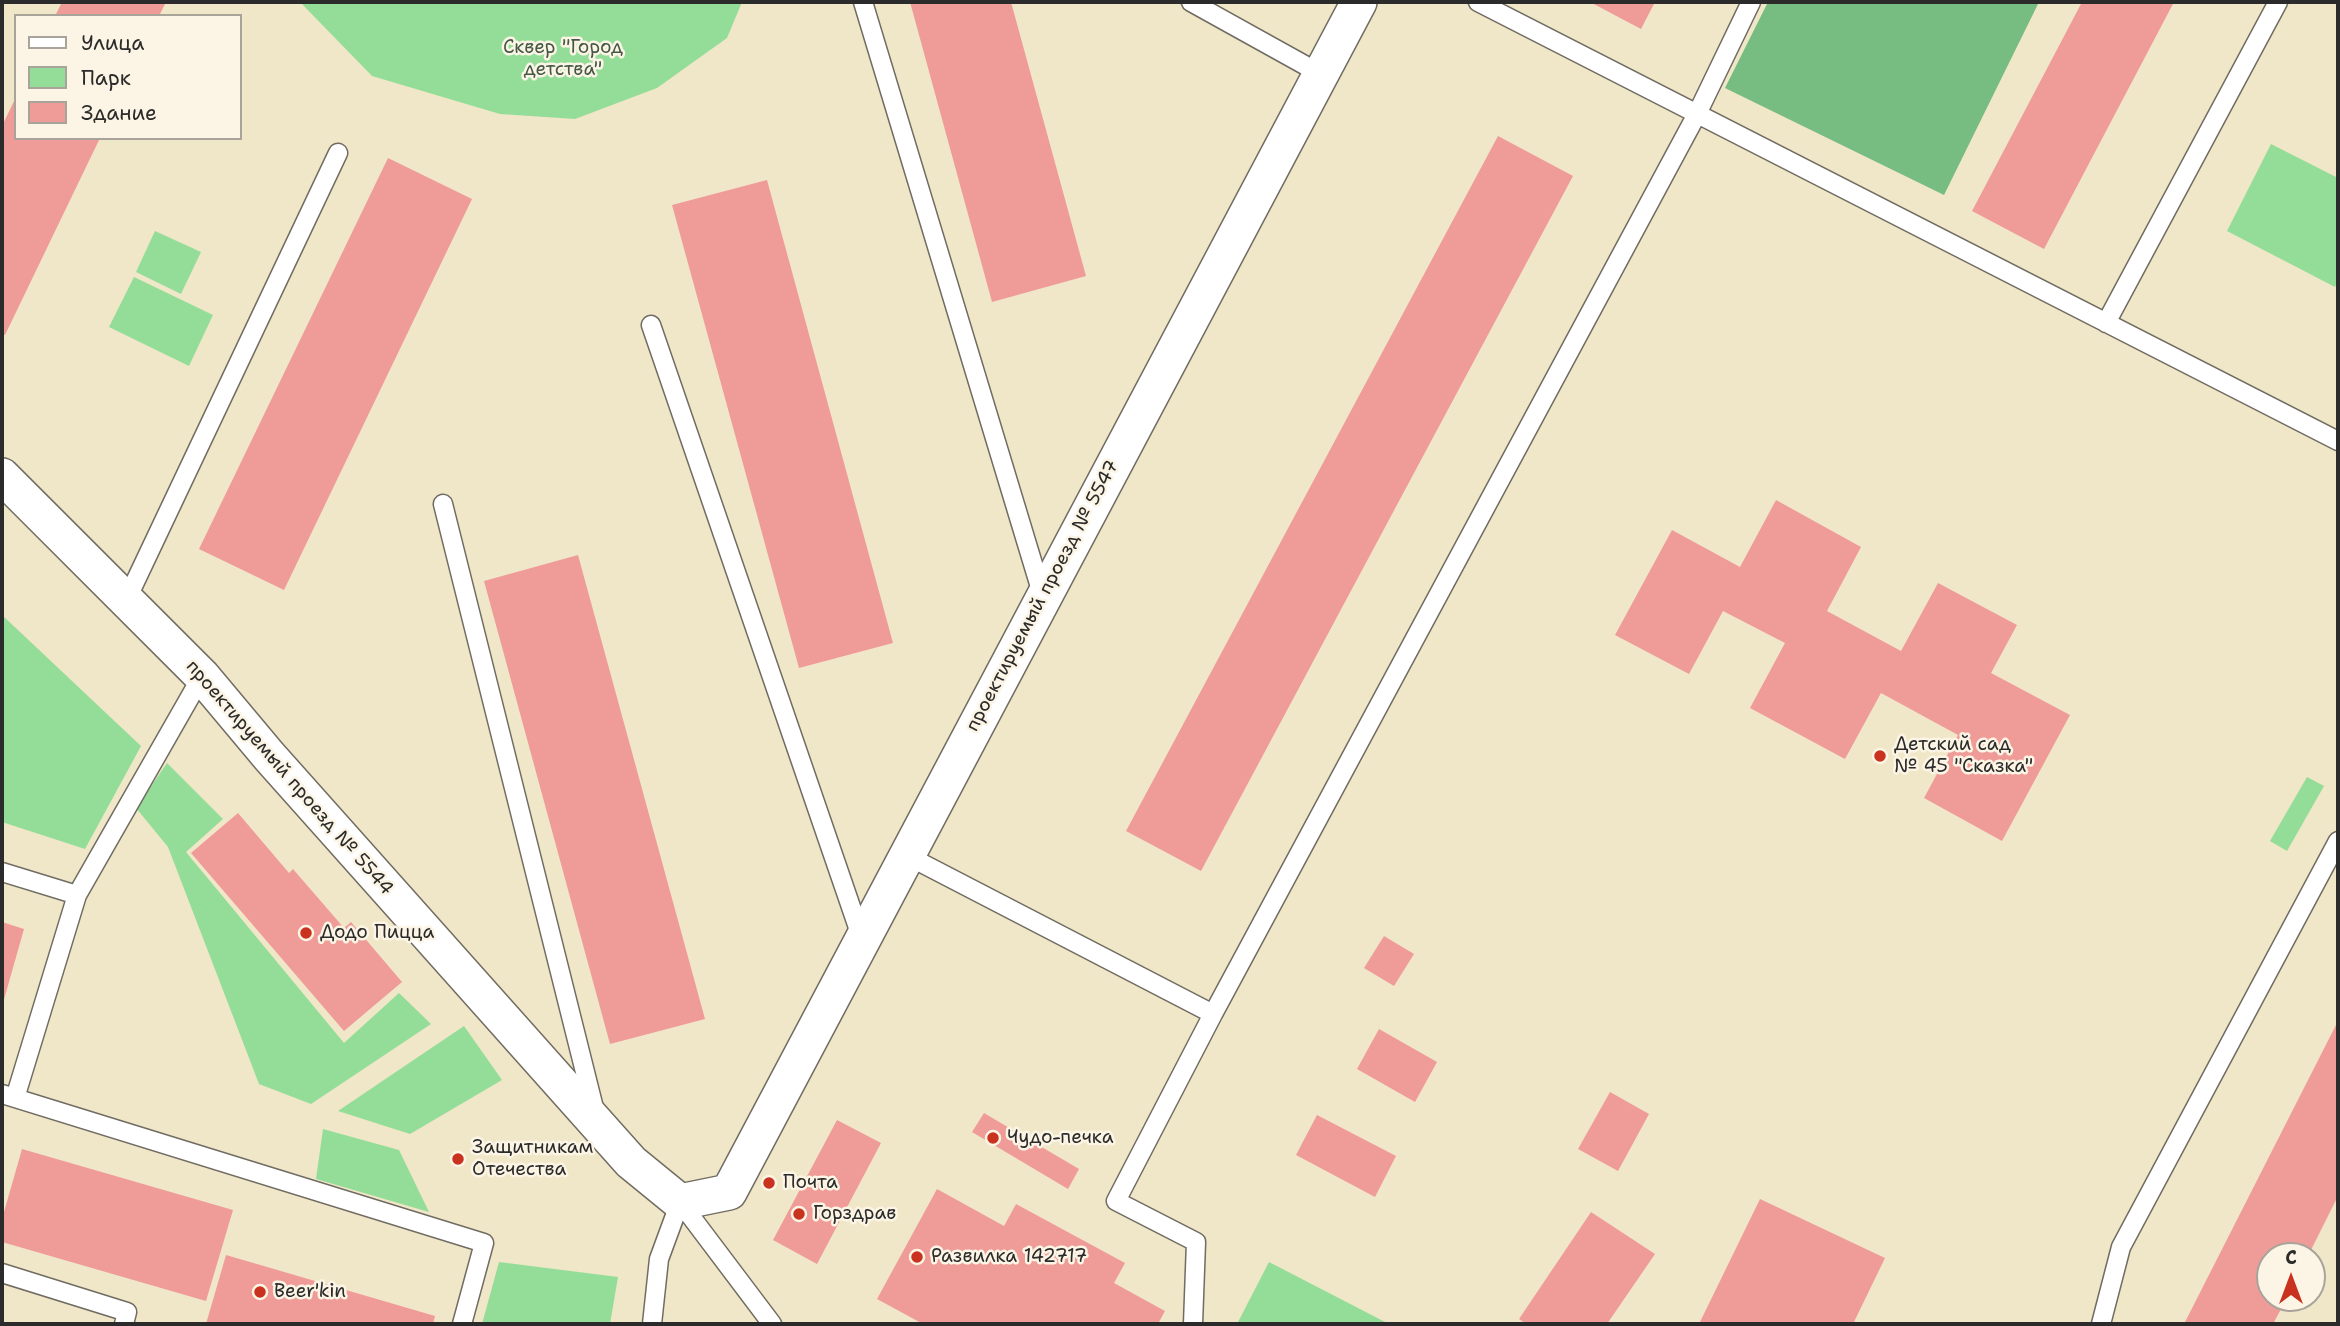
<!DOCTYPE html>
<meta charset="utf-8">
<style>
body{margin:0}
#map{position:relative;width:2340px;height:1326px;overflow:hidden;background:#f0e6c8;font-family:"Shantell Sans",sans-serif}
canvas{display:block}
.frame{position:absolute;inset:0;border:4px solid #2b2b2b;pointer-events:none}
.legend{position:absolute;left:14px;top:14px;width:228px;height:126px;box-sizing:border-box;background:#fcf5e5;border:2px solid #a8a49b;margin:0;padding:9px 12px;list-style:none;font-size:21px;color:#2b2b2b}
.legend li{display:flex;align-items:center;gap:14px;height:35px}
.legend b{width:35px;border:2px solid #a8a49b}
.north{position:absolute;left:2256px;top:1242px;width:70px;height:70px;box-sizing:border-box;background:#fcf5e5;border:2px solid #a8a49b;border-radius:50%;rotate:0deg;font-size:19px;font-weight:700;line-height:28px;text-align:center;color:#2b2b2b}
.north::after{content:'';display:block;margin:auto;width:24px;height:32px;background:#c8321e;clip-path:polygon(50% 0,100% 100%,50% 72%,0 100%)}
</style>
<div id="map">
<canvas width="2340" height="1326"></canvas>
<div class="frame"></div>
<ul class="legend">
<li><b style="height:9px;background:#fff"></b>Улица</li>
<li><b style="height:19px;background:#94dd98"></b>Парк</li>
<li><b style="height:19px;background:#ef9c98"></b>Здание</li>
</ul>
<div class="north">С</div>
</div>
<script>
const ctx = document.querySelector('canvas').getContext('2d');
ctx.lineJoin = 'round';
function paint(path, color) {
  ctx.fillStyle = color;
  ctx.fill(path, 'evenodd');
}
function poly(rows) {
  const path = new Path2D();
  for (const r of rows) {
    path.moveTo(r[0], r[1]);
    for (let i = 2; i < r.length; i += 2) path.lineTo(r[i], r[i + 1]);
  }
  return path;
}
function stroke(path, color, width, dash) {
  ctx.strokeStyle = color;
  ctx.lineWidth = width;
  ctx.lineCap = dash ? 'butt' : 'round';
  ctx.setLineDash(dash || []);
  ctx.stroke(path);
}
function write(font, color, halo, rows, align = 'center') {
  ctx.font = font + ' "Shantell Sans",sans-serif';
  ctx.lineWidth = 5;
  ctx.setLineDash([]);
  ctx.textBaseline = 'middle';
  ctx.strokeStyle = halo;
  ctx.fillStyle = color;
  for (const [text, x, y, turn = 0] of rows) {
    ctx.save();
    ctx.translate(x, y);
    ctx.rotate((+turn || 0) * Math.PI / 180);
    ctx.textAlign = isNaN(turn) ? turn : align;
    if (halo) ctx.strokeText(text, 0, 0);
    ctx.fillText(text, 0, 0);
    ctx.restore();
  }
}
paint(poly([
 [300,2,742,2,727,38,657,88,575,119,500,114,372,76],
 [2271,144,2338,178,2338,281,2335,287,2227,231],
 [155,231,201,252,181,294,136,272],
 [134,277,213,315,189,366,109,327],
 [2,615,141,746,85,849,2,822],
 [167,763,223,819,186,852,344,1043,399,993,431,1024,311,1104,259,1084,168,847,136,808],
 [2307,777,2324,786,2287,851,2270,841],
 [464,1026,502,1080,410,1134,338,1111],
 [323,1129,399,1150,429,1212,316,1179],
 [499,1262,618,1277,610,1324,482,1324],
 [1269,1262,1389,1324,1237,1324]
]), '#94dd98');
paint(poly([
 [1768,2,2039,2,1944,195,1725,88]
]), '#77bc80');
paint(poly([
 [62,2,166,2,159,16,55,16],
 [910,2,1011,2,1086,276,992,302],
 [1590,2,1655,2,1641,29],
 [2082,2,2174,2,2044,249,1972,211],
 [16,97,16,138,100,138,5,335,2,334,2,126],
 [1498,136,1573,176,1201,871,1126,831],
 [388,158,472,199,284,590,199,549],
 [767,180,893,643,799,668,672,205],
 [1776,500,1861,547,1827,611,1901,651,1938,583,2017,625,1991,673,2070,715,2002,841,1924,798,1958,735,1881,693,1845,759,1750,708,1785,643,1723,611,1689,674,1615,635,1672,530,1740,567],
 [578,555,705,1019,610,1044,484,581],
 [238,813,289,873,293,869,344,928,351,922,402,982,344,1031,191,853],
 [2,922,24,929,3,1003,2,1003],
 [1384,936,1414,954,1394,986,1364,968],
 [2338,1021,2338,1196,2308,1256,2270,1256,2270,1298,2287,1298,2273,1324,2184,1324],
 [1379,1029,1437,1062,1415,1102,1357,1069],
 [1610,1092,1649,1114,1618,1171,1578,1149],
 [984,1113,1079,1169,1068,1189,972,1132],
 [1317,1115,1396,1156,1375,1197,1296,1155],
 [837,1120,881,1143,817,1264,773,1240],
 [22,1149,233,1210,206,1301,2,1242,2,1219],
 [937,1189,1004,1226,1016,1204,1125,1263,1114,1283,1165,1311,1158,1324,923,1324,877,1299],
 [1760,1199,1885,1258,1853,1324,1699,1324],
 [1591,1212,1655,1254,1607,1324,1526,1324,1519,1319],
 [226,1255,435,1316,433,1324,206,1324]
]), '#ef9c98');
const lane = poly([
 [863,2,1043,597],
 [1191,2,1319,73],
 [1478,2,2338,441],
 [2106,323,2278,2],
 [651,325,862,939],
 [443,504,595,1112],
 [126,601,338,153],
 [906,855,1213,1014,1116,1201,1196,1242,1193,1324],
 [2,872,77,895,15,1098],
 [77,895,202,676],
 [1213,1014,1697,114,1751,2],
 [2,1094,484,1243,462,1324],
 [680,1202,772,1324],
 [2,1273,127,1312,124,1324],
 [652,1324,659,1259,680,1202],
 [2101,1324,2121,1247,2338,841]
]);
const street = poly([
 [2,476,202,676,269,756,631,1162,680,1202,729,1192,1359,2]
]);
stroke(lane, '#706c62', 21);
stroke(street, '#706c62', 38);
stroke(lane, '#fff', 18);
stroke(street, '#fff', 35);
for (const [x, y, r, color] of [
 [1880,756,7,"#c8321e"],
 [306,933,7,"#c8321e"],
 [993,1138,7,"#c8321e"],
 [458,1159,7,"#c8321e"],
 [769,1183,7,"#c8321e"],
 [799,1214,7,"#c8321e"],
 [917,1257,7,"#c8321e"],
 [260,1292,7,"#c8321e"]
]) {
  const dot = new Path2D();
  dot.arc(x, y, r, 0, 2 * Math.PI);
  ctx.fillStyle = color;
  ctx.fill(dot);
  stroke(dot, '#fcf5e5', 2.5);
}
write('19px', '#455846', '#fcf5e5', [
 ["Сквер \"Город",563,48],
 ["детства\"",563,70]
]);
write('19px', '#2b2b2b', '#fcf5e5', [
 ["проектируемый проезд № 5547",1043,596,-62],
 ["проектируемый проезд № 5544",289,778,49]
]);
write('19px', '#2b2b2b', '#fcf5e5', [
 ["Детский сад",1894,745],
 ["№ 45 \"Сказка\"",1894,767],
 ["Додо Пицца",320,933],
 ["Чудо-печка",1007,1138],
 ["Защитникам",472,1148],
 ["Отечества",472,1170],
 ["Почта",783,1183],
 ["Горздрав",813,1214],
 ["Развилка 142717",931,1257],
 ["Beer'kin",274,1292]
], 'left');
</script>
